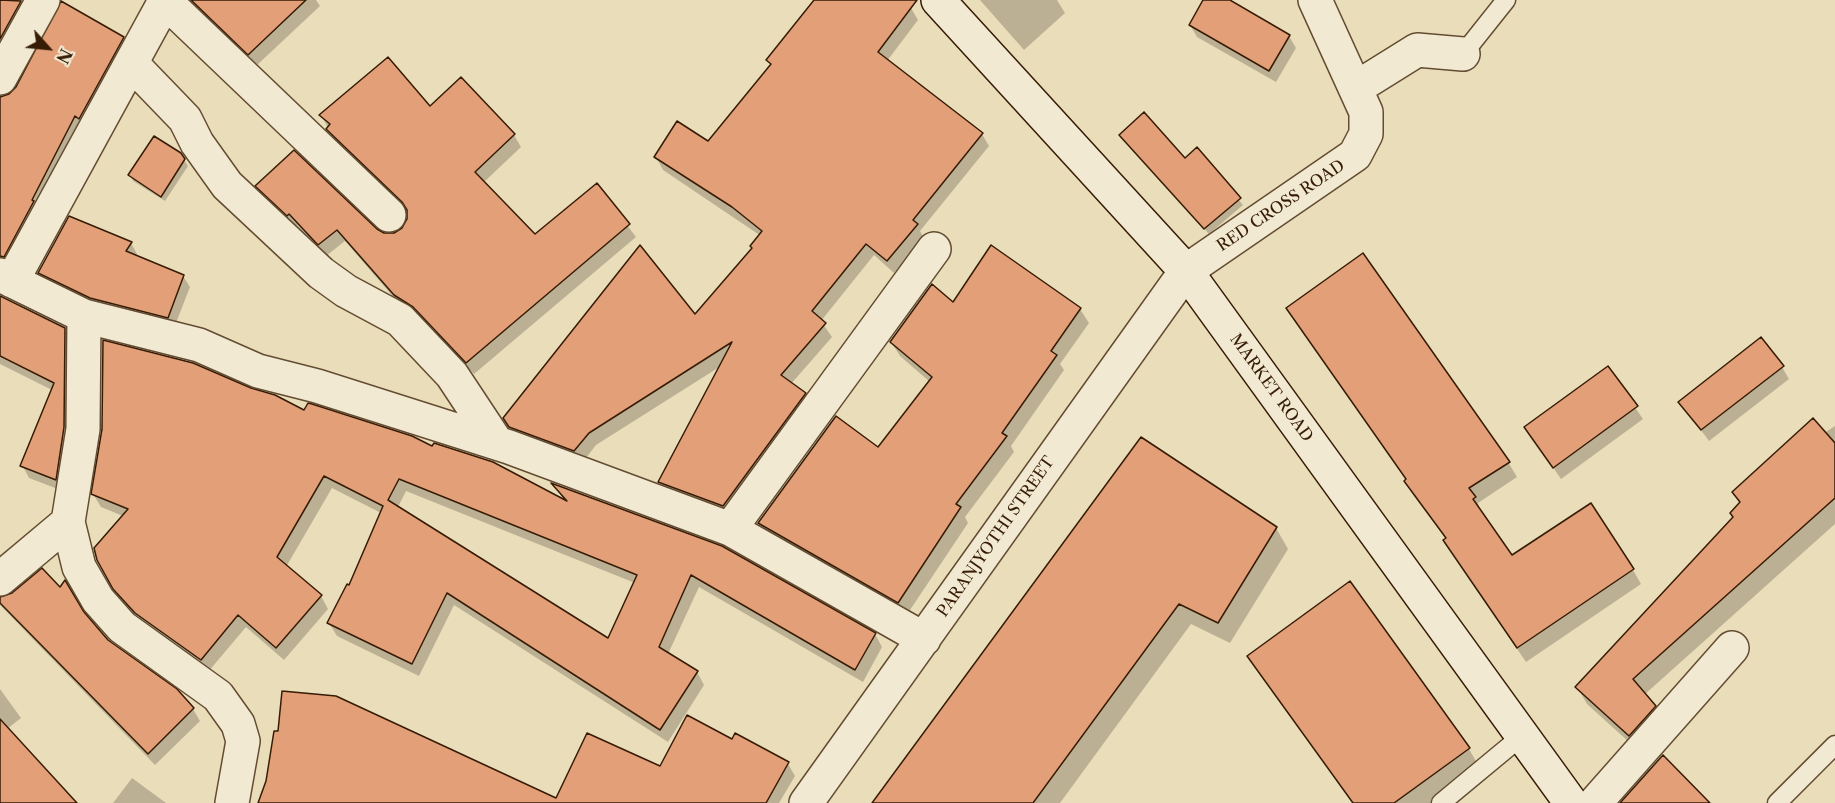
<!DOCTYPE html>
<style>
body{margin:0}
#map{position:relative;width:1835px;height:803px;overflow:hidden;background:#eaddb9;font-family:"Libre Caslon Text",serif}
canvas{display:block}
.north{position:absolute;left:18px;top:18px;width:60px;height:60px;-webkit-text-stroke:4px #f1e9d2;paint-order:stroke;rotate:117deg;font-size:16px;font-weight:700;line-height:24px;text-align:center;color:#361b05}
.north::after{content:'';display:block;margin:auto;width:21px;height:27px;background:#361b05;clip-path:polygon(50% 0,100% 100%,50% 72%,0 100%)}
</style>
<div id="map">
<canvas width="1835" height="803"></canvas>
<div class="north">N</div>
</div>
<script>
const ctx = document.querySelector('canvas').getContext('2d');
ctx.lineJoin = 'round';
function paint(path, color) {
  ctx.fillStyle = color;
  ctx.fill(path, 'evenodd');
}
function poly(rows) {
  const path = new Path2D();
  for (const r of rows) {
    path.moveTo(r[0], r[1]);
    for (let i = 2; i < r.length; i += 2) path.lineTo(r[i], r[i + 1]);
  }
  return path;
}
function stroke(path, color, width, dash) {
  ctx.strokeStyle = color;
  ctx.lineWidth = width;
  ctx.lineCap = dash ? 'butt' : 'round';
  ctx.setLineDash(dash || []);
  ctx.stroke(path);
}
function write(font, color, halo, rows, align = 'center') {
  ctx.font = font + ' "Libre Caslon Text",serif';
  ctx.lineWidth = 6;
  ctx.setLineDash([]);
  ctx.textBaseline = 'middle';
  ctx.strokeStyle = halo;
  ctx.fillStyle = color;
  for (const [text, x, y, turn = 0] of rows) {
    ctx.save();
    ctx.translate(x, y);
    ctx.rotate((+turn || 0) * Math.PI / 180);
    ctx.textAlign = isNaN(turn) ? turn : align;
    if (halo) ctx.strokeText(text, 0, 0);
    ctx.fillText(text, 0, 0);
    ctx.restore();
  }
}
paint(poly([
 [0,0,36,0,0,64],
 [187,0,316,0,320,6,256,66],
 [815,0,901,0,911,8,918,20,887,61,982,134,989,146,920,231,924,238,894,273,874,255,821,321,832,337,791,384,804,394,812,407,731,518,667,495,660,482,721,366,596,445,582,463,518,440,504,418,695,317,753,250,761,236,663,170,656,157,708,143,771,66,768,60],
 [980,0,1057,0,1065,13,1024,50],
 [1205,0,1227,0,1289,36,1296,48,1276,82,1197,37,1190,25],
 [123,38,130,50,0,271,0,98],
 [430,108,514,135,521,147,483,183,535,236,597,185,636,237,474,374,422,319,402,307,345,241,326,256,297,225,295,227,264,198,257,186,384,235,394,235,404,229,409,220,409,212,335,141,321,115],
 [1121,135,1185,160,1197,150,1243,205,1209,234],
 [184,160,188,166,165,201,133,181,130,175],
 [131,243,137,254,135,257,183,276,190,287,174,328,98,309,46,284,40,273],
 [0,298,64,329,72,342,71,441,63,491,29,478,22,465,52,390,0,364],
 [953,304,1080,309,1089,323,1060,364,1064,370,1011,446,1014,452,965,517,968,523,906,616,768,537,759,523,878,449,930,382,900,356,891,342],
 [1288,309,1508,462,1517,477,1478,503,1481,513,1511,557,1633,570,1641,584,1526,662,1453,555,1445,541,1446,539,1414,496,1407,480],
 [1782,367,1789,379,1709,441,1680,402],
 [1608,368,1643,419,1561,479,1525,427],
 [304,412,433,448,565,502,554,485,875,634,882,647,863,682,699,587,668,654,697,672,704,685,668,742,454,605,419,676,337,636,329,623,349,587,381,513,332,488,286,567,321,596,328,609,284,660,246,627,208,672,144,626,123,602,98,559,123,516,101,507,93,494],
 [406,491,635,583,609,640,398,507],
 [1835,426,1835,524,1644,695,1665,724,1640,752,1587,704,1577,687,1734,518,1740,504,1733,492],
 [1276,528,1288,549,1230,643,1191,624,1060,803,874,803],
 [1349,583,1469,749,1481,770,1435,803,1352,803,1249,656],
 [60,589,107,641,193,709,200,721,155,765,0,605,0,599],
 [0,689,21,718,7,729,75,803,0,803],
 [733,741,788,764,795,776,779,803,260,803,556,800,661,768],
 [132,778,166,803,113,803]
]), '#0003');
const building = poly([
 [0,0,21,1,0,39,0,0],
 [191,0,306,0,248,55,191,0],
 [814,0,917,0,878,52,983,133,913,220,918,224,887,261,866,244,812,311,826,323,781,375,806,393,723,506,658,482,732,342,589,433,574,451,509,427,503,418,640,245,695,314,752,248,750,246,762,231,732,207,654,157,677,121,708,141,771,64,766,60,814,0],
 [1203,0,1230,0,1290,35,1269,71,1189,25,1203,0],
 [61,1,124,37,79,119,75,116,32,200,34,201,4,257,0,256,0,97,9,94,16,87,61,1],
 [388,57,430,106,461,77,515,134,475,172,535,234,597,183,630,224,466,363,413,307,394,295,337,230,318,245,289,214,287,216,255,186,294,150,377,229,384,233,394,233,402,228,407,219,407,210,402,202,326,129,330,124,319,115,388,57],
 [1144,112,1185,158,1197,147,1241,198,1204,229,1119,135,1144,112],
 [154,136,181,153,185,159,161,197,128,175,154,136],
 [69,216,132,242,126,251,184,275,168,318,90,298,38,273,69,216],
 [991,245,1081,308,1051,351,1057,355,1002,433,1007,436,956,504,961,507,898,603,758,523,836,416,878,447,932,377,890,342,932,284,953,302,991,245],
 [1363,253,1510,462,1469,488,1476,497,1473,499,1512,555,1591,503,1634,569,1517,648,1443,540,1446,538,1404,481,1406,479,1286,308,1363,253],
 [0,296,65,328,64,427,56,480,20,466,54,383,0,356,0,296],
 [1761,337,1784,366,1701,430,1678,402,1761,337],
 [103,340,193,363,251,388,275,395,304,410,308,403,312,404,412,436,432,446,434,443,493,462,567,501,551,483,722,546,876,633,855,670,691,575,659,647,698,671,660,730,447,593,412,664,327,623,347,584,349,585,383,506,324,476,277,557,322,595,276,648,238,615,201,660,135,613,113,589,97,560,94,548,128,509,91,494,102,429,103,340],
 [399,479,637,575,608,638,388,500,399,479],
 [1608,366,1638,406,1553,468,1524,427,1608,366],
 [1813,418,1835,443,1835,498,1633,679,1656,706,1629,736,1575,687,1733,517,1730,513,1740,502,1732,492,1813,418],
 [1141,437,1277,527,1218,623,1179,604,1033,803,872,803,1141,437],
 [42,568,60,587,65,580,84,612,108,640,177,689,194,708,148,754,0,603,0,597,12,593,42,568],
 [1350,581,1470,748,1394,803,1353,803,1247,656,1350,581],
 [282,691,336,696,556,798,587,733,660,766,687,715,732,739,735,733,789,762,766,803,258,803,266,781,274,731,278,731,282,691],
 [0,719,77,803,0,803,0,719],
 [1663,755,1710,803,1620,803,1663,755]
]);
paint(building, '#e39f78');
stroke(building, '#361b05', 1.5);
const lane = poly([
 [1463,54,1506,0],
 [1441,803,1523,735],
 [1777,803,1835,745]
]);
const street = poly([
 [165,1,389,215],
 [131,63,185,119,197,143,227,185,321,273,346,291,400,320,452,375,497,443],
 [0,78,43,0],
 [1356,88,1417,50,1463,54],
 [0,275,84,316,199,345,258,371,317,386,509,447,730,529,924,639],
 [12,281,165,1,163,0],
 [84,316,83,429,68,522,79,567,98,600,122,627,218,696,238,724,243,741,232,803],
 [730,529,934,249],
 [0,579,68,522],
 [806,803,1186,271,1355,155,1366,134,1366,112,1315,0],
 [1595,803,1732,648]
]);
const secondary = poly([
 [938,0,1186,271,1571,803]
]);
stroke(lane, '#634c32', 21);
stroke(street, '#634c32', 36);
stroke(secondary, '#361b05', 36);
stroke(lane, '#f1e9d2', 18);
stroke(street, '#f1e9d2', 33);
stroke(secondary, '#f1e9d2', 33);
write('16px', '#361b05', '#f1e9d2', [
 ["RED CROSS ROAD",1281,206,-34],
 ["MARKET ROAD",1271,388,54],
 ["PARANJYOTHI STREET",996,537,-55]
]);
</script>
